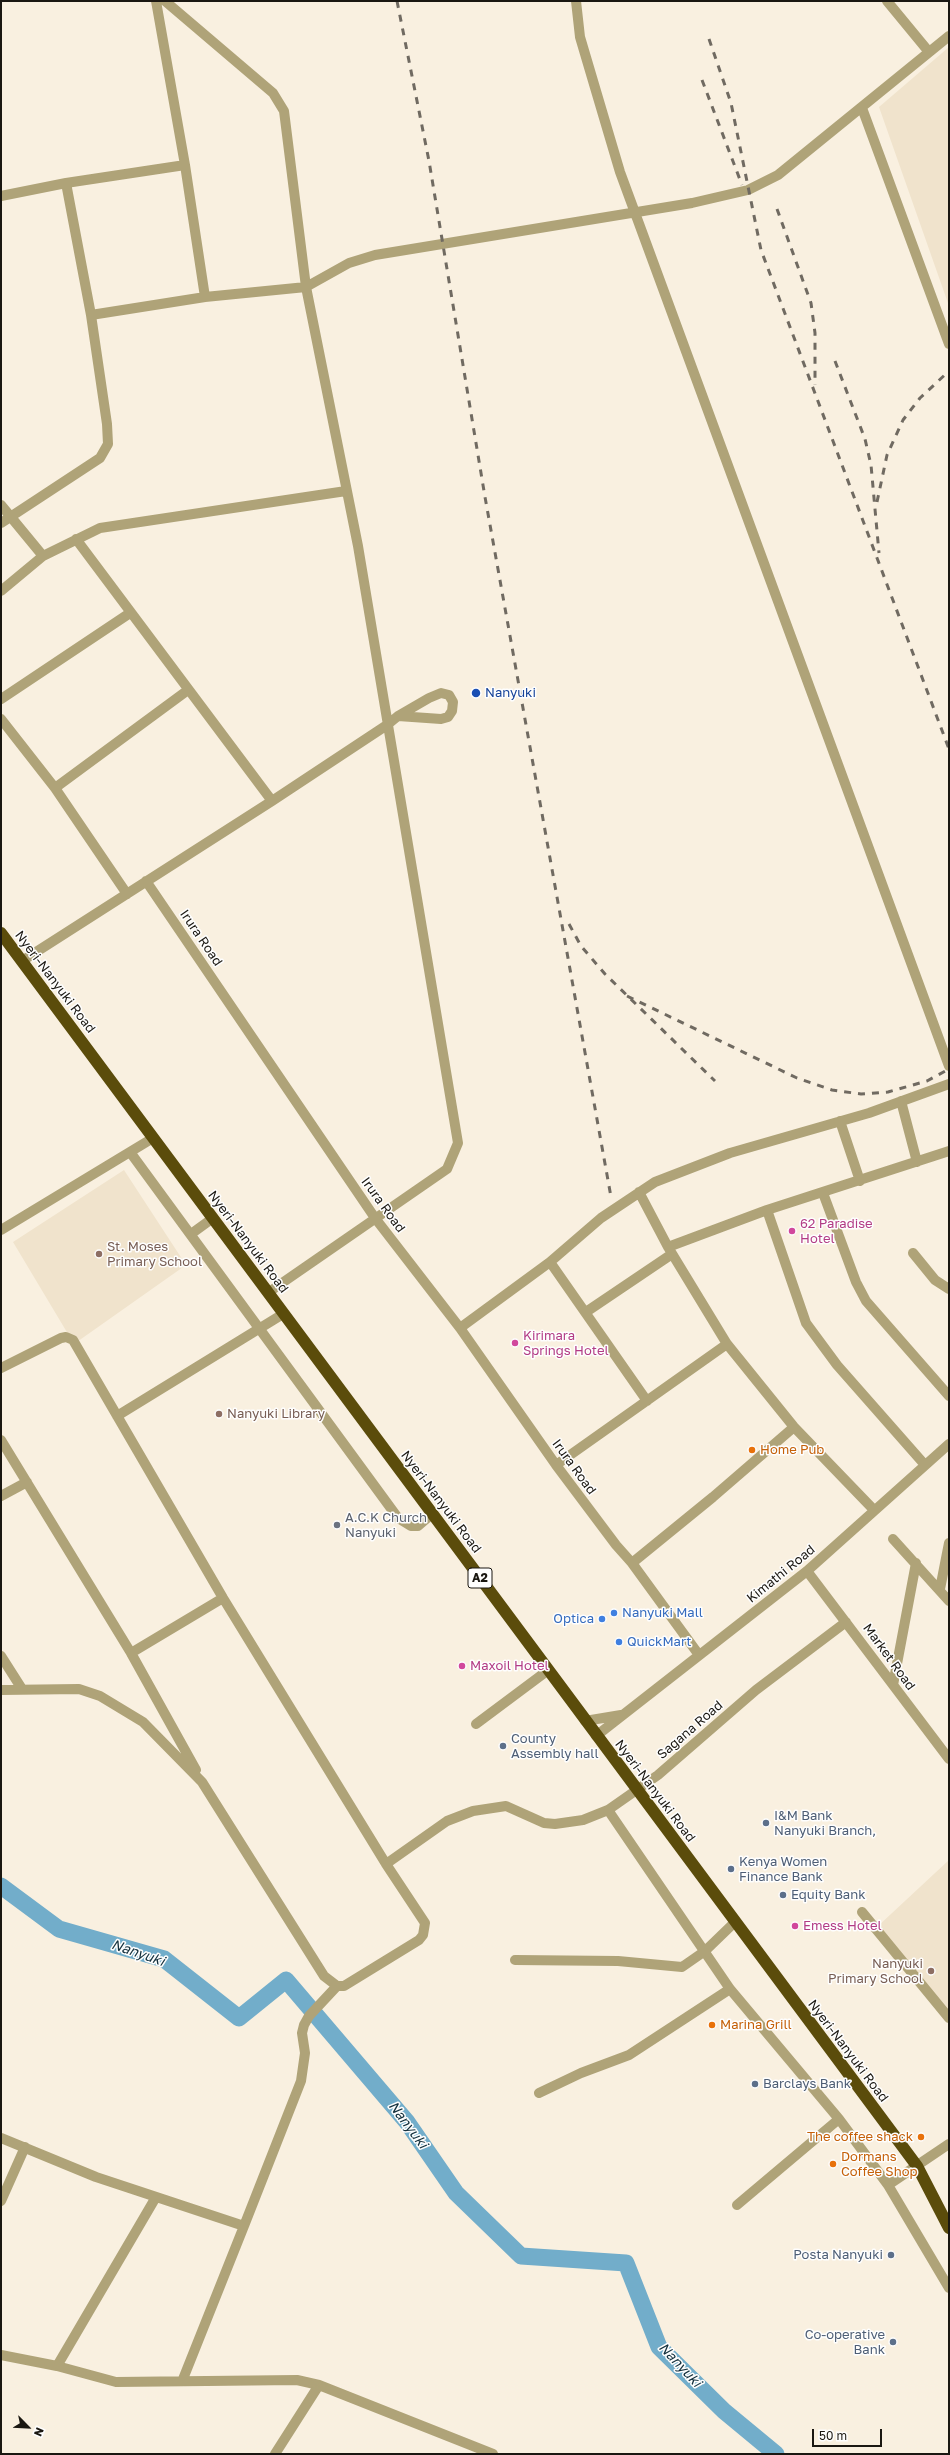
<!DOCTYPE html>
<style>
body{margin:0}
#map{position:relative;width:950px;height:2455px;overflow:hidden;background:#f9f0e0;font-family:"Golos Text",sans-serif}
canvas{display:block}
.frame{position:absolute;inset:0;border:2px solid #1a1711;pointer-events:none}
.north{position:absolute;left:8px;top:2407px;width:40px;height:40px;-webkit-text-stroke:3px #fefefe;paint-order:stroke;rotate:114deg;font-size:11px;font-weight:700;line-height:16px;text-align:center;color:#1a1711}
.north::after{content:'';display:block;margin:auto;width:14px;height:18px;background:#1a1711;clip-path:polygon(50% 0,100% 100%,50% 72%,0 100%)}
.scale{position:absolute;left:812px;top:2429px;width:70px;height:18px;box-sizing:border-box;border:2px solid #1a1711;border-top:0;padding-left:5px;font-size:12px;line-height:14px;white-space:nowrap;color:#1a1711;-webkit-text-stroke:3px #fefefe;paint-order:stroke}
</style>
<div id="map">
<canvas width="950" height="2455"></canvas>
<div class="frame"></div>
<div class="north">N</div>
<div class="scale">50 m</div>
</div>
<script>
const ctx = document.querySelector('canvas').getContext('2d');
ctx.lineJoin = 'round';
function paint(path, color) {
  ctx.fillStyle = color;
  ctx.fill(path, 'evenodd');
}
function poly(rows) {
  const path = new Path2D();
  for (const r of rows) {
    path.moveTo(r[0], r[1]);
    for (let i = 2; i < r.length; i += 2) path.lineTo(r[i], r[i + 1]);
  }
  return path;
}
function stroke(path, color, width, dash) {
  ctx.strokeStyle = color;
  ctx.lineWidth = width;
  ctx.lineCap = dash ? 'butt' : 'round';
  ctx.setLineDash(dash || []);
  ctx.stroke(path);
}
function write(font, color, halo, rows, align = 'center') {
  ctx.font = font + ' "Golos Text",sans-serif';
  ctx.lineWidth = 3;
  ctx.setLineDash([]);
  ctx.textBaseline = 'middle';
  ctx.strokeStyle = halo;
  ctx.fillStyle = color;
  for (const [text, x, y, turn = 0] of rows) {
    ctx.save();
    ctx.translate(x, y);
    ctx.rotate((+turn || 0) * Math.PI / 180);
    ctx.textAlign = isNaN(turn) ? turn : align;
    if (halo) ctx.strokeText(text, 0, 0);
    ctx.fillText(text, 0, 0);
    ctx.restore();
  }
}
paint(poly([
 [949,47,949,306,879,107],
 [124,1170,186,1265,74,1344,13,1242],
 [949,1860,949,2015,877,1927]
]), '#f0e3cc');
stroke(poly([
 [1,1886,59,1929,164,1959,239,2018,286,1980,407,2122,456,2193,521,2256,626,2263,659,2347,724,2411,776,2454]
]), '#72adca', 17);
stroke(poly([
 [156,1,185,165,205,297],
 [165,1,273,93,284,111,306,287,358,546,458,1143,447,1169,269,1292],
 [576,1,580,37,620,172,949,1066],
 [887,1,929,52],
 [862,108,949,344],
 [1,196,66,183,185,165],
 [91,315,205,297,306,287,349,263,375,255,692,203,748,190,778,175,949,36],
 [1,505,43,556],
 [1,523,100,458,108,444,107,424,91,315,66,183],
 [76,539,272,801],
 [1,591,43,556,100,528,346,491],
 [1,699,130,613],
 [1,719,55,788,127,894],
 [55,788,188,690],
 [146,881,375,1218,460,1328,556,1465,616,1545,632,1563,699,1655],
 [22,961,272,801,387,725,398,716,429,698,441,693,449,695,453,702,452,711,448,717,441,719,398,716],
 [901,1101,917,1162],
 [840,1121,860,1181],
 [130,1152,398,1518,411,1526,418,1526,432,1514],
 [639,1192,668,1247,727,1344,794,1427,874,1510],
 [823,1193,856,1282,866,1301,949,1396],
 [767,1210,806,1323,837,1365,925,1465],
 [1,1230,153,1138],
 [191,1234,213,1218],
 [668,1247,767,1210,949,1151],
 [913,1253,935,1280,949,1289],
 [550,1262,601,1218,655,1182,730,1153,869,1113,949,1084],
 [586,1312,672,1254],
 [460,1328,550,1262,647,1401],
 [1,1368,61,1338,66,1337,73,1340,223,1598,386,1864,425,1923,423,1935,419,1940,344,1986,337,1986,324,1976,202,1782,143,1722,100,1696,79,1689,1,1690],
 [117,1416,283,1314],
 [1,1440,131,1653,196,1770],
 [556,1465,727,1344],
 [1,1496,27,1482],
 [893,1539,949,1601],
 [632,1563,713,1497,794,1427],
 [807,1571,949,1759],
 [940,1589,949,1543],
 [131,1653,223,1598],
 [1,1656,22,1689],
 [893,1685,916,1563],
 [585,1721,621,1715],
 [476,1724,547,1671],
 [596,1736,807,1571,949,1444],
 [608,1810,730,1989,839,2119,888,2185,949,2288],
 [386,1864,447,1821,473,1811,506,1806,544,1823,555,1824,583,1820,608,1810,658,1775,756,1690,846,1622],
 [862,1912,949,2018],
 [515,1960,618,1961,682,1967,705,1951,735,1922],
 [539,2093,581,2073,629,2055,730,1989],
 [1,2138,96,2177,244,2226,183,2379],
 [888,2185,949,2144],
 [1,2201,25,2147],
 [737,2205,839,2119],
 [244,2226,301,2081,305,2053,302,2033,304,2025,309,2016,337,1986],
 [1,2355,57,2366,116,2382,297,2380,319,2385,493,2454],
 [57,2366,156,2197],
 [275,2454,319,2385]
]), '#afa378', 10);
stroke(poly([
 [1,933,917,2166,949,2228]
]), '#5b4c0b', 12);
stroke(poly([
 [397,1,429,161,485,497,611,1197],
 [709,39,731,103,761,250,949,749],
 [702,80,742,185],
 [777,209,811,303,815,333,815,385],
 [835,361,865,439,871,465,879,553],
 [877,502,887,455,903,420,920,398,949,371],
 [569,924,581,946,605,974,715,1081],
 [627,996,797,1078,832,1090,861,1094,888,1092,927,1081,949,1069]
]), '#706a61', 3, [7, 7]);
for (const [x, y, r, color] of [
 [476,693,5,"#1a4fb4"],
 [792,1231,4,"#d1479c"],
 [99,1254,4,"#8d6e63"],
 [515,1343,4,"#d1479c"],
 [219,1414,4,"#8d6e63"],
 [752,1450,4,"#e8710a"],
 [337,1525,4,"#6b7280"],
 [614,1613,4,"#3f7fe0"],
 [602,1619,4,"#3f7fe0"],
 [619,1642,4,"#3f7fe0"],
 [462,1666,4,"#d1479c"],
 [503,1746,4,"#5c6f8a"],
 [766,1823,4,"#5c6f8a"],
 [731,1869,4,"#5c6f8a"],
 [783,1895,4,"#5c6f8a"],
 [795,1926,4,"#d1479c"],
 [931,1971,4,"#8d6e63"],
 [712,2025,4,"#e8710a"],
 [755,2084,4,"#5c6f8a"],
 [921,2137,4,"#e8710a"],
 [833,2164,4,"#e8710a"],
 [891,2255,4,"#5c6f8a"],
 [893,2342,4,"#5c6f8a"]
]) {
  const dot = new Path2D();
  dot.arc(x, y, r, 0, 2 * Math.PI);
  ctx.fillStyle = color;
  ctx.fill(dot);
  stroke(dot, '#fefefe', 1.5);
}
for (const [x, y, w] of [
 [480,1578,24]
]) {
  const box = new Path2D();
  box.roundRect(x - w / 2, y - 10, w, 20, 3);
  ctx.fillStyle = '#fefefe';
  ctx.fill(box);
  stroke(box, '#1a1711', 1);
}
write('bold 12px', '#1a1711', null, [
 ["A2",480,1578]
]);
write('13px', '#164399', '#fefefe', [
 ["Nanyuki",485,693]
], 'left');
write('13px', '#1a1711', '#fefefe', [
 ["Irura Road",201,938,56],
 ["Nyeri-Nanyuki Road",55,982,53],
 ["Irura Road",383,1205,54],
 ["Nyeri-Nanyuki Road",248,1242,53],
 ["Irura Road",574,1467,54],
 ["Nyeri-Nanyuki Road",441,1502,53],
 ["Kimathi Road",781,1574,-39],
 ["Market Road",889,1657,54],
 ["Sagana Road",690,1730,-41],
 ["Nyeri-Nanyuki Road",655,1791,53],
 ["Nyeri-Nanyuki Road",848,2051,53]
]);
write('13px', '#b23c85', '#fefefe', [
 ["62 Paradise",800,1224],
 ["Hotel",800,1239],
 ["Kirimara",523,1336],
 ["Springs Hotel",523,1351],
 ["Maxoil Hotel",470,1666],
 ["Emess Hotel",803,1926]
], 'left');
write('13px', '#785e54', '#fefefe', [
 ["St. Moses",107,1247],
 ["Primary School",107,1262],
 ["Nanyuki Library",227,1414],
 ["Nanyuki",923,1964,"right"],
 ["Primary School",923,1979,"right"]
], 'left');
write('13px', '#c56008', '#fefefe', [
 ["Home Pub",760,1450],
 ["Marina Grill",720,2025],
 ["The coffee shack",913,2137,"right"],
 ["Dormans",841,2157],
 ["Coffee Shop",841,2172]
], 'left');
write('13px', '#5b616d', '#fefefe', [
 ["A.C.K Church",345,1518],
 ["Nanyuki",345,1533]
], 'left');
write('13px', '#366cbe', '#fefefe', [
 ["Nanyuki Mall",622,1613],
 ["Optica",594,1619,"right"],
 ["QuickMart",627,1642]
], 'left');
write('13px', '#4e5e75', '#fefefe', [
 ["County",511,1739],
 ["Assembly hall",511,1754],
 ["I&M Bank",774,1816],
 ["Nanyuki Branch,",774,1831],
 ["Kenya Women",739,1862],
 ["Finance Bank",739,1877],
 ["Equity Bank",791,1895],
 ["Barclays Bank",763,2084],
 ["Posta Nanyuki",883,2255,"right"],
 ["Co-operative",885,2335,"right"],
 ["Bank",885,2350,"right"]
], 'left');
write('italic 14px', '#13303d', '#fefefe', [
 ["Nanyuki",138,1953,19],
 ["Nanyuki",408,2125,53],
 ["Nanyuki",680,2365,47]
]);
</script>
